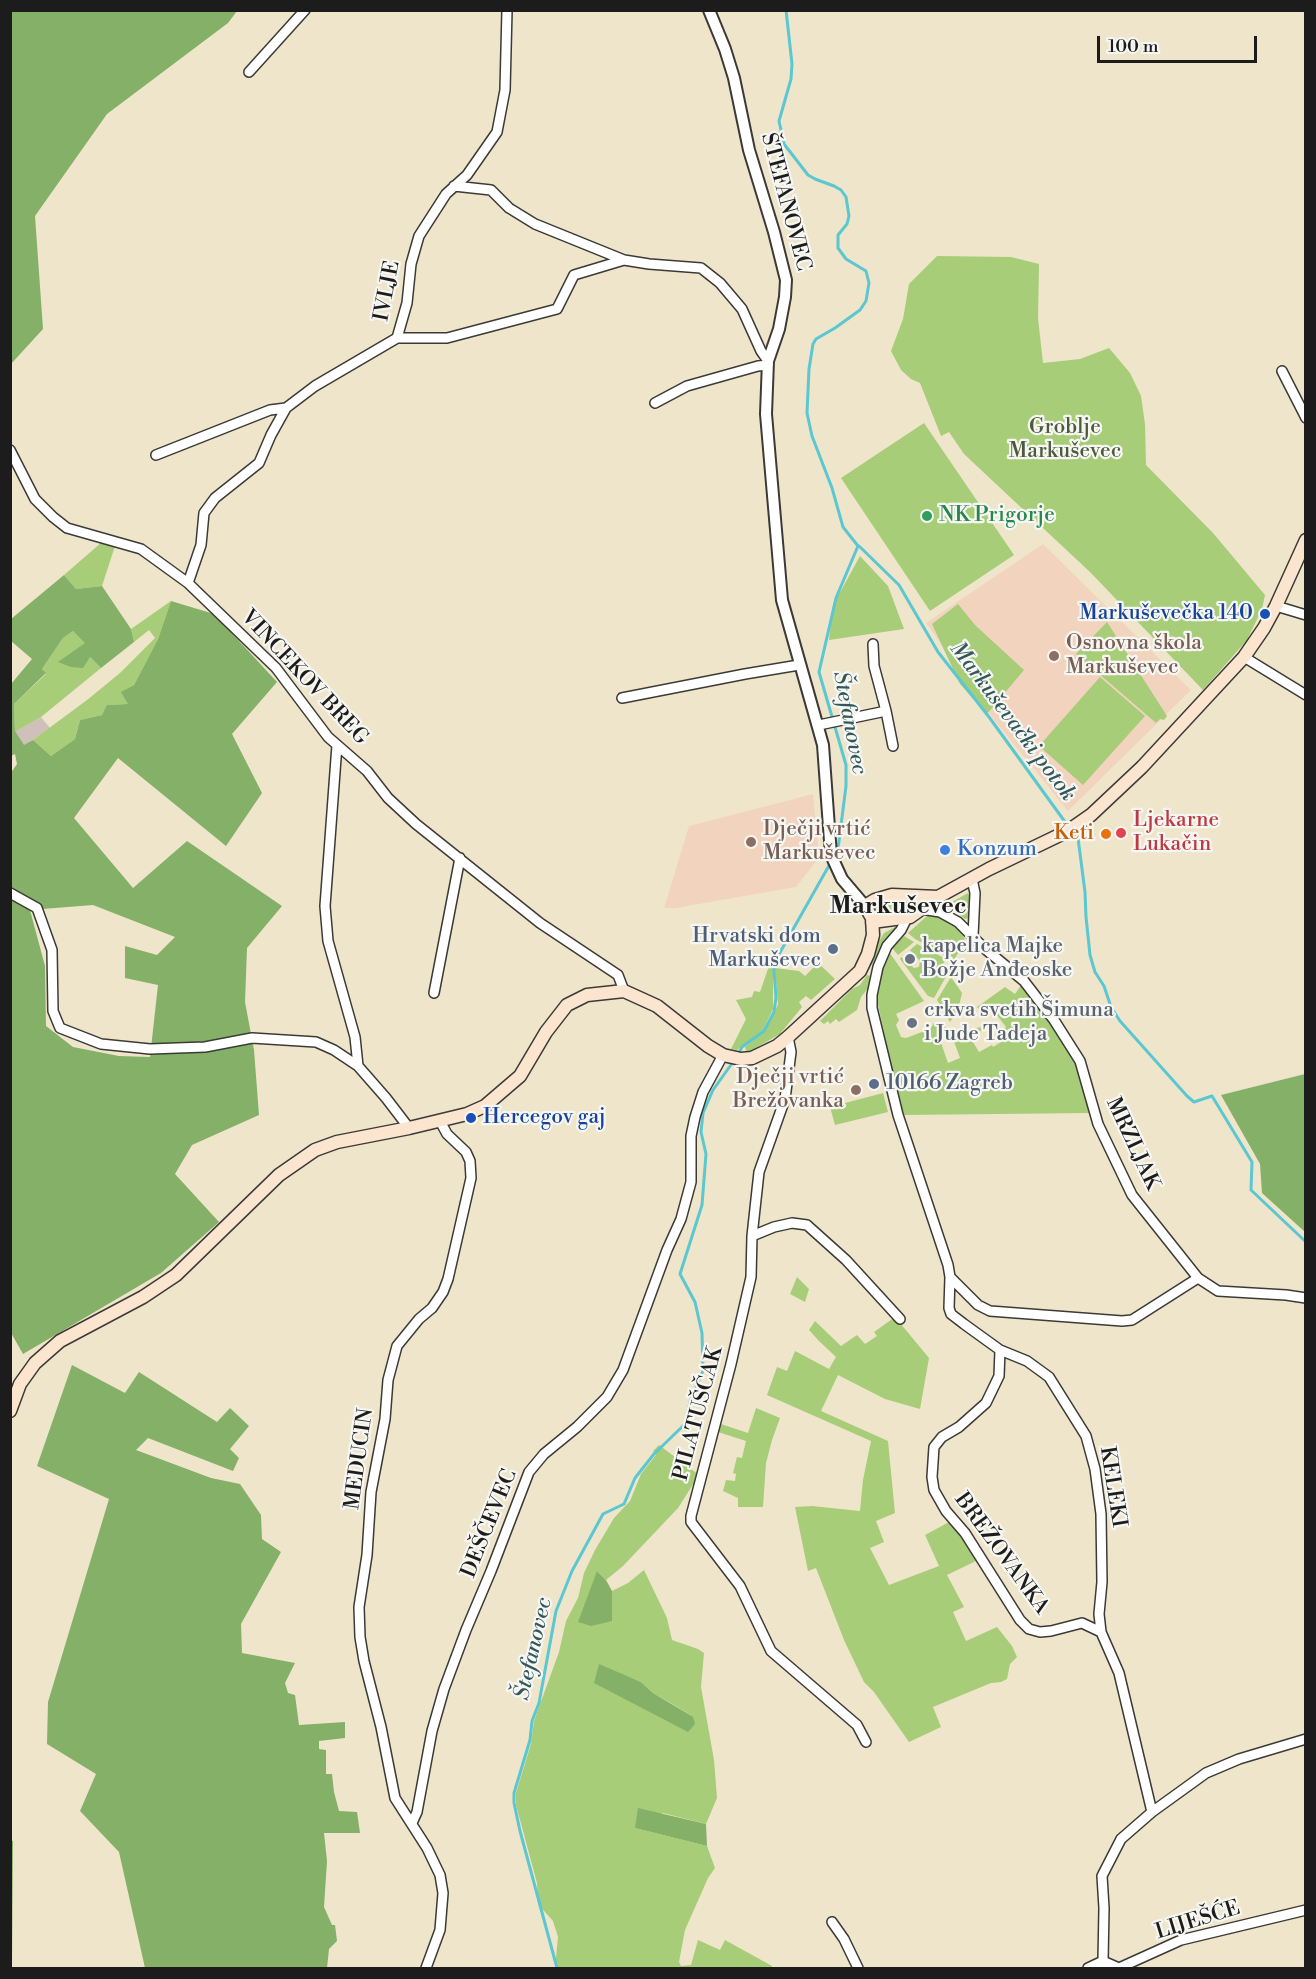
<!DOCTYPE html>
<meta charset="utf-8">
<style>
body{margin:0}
#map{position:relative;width:1316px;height:1979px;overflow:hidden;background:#efe5cb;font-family:"Libre Bodoni",serif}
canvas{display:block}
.frame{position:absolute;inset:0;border:12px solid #1c1c1c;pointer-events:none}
.scale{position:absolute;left:1097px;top:36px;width:160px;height:27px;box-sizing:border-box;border:3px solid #1c1c1c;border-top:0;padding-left:8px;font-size:18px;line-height:21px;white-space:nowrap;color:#1c1c1c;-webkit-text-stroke:4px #f6f6f2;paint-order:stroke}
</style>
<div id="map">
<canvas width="1316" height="1979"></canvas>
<div class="frame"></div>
<div class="scale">100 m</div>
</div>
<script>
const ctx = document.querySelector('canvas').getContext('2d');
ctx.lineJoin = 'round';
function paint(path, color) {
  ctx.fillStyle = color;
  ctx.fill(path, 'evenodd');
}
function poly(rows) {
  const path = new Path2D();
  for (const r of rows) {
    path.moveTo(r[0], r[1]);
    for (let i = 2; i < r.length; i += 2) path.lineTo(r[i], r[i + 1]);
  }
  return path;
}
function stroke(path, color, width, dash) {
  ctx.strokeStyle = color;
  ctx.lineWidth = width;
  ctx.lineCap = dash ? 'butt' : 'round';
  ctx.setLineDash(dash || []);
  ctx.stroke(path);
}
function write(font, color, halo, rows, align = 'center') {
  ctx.font = font + ' "Libre Bodoni",serif';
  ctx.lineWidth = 4.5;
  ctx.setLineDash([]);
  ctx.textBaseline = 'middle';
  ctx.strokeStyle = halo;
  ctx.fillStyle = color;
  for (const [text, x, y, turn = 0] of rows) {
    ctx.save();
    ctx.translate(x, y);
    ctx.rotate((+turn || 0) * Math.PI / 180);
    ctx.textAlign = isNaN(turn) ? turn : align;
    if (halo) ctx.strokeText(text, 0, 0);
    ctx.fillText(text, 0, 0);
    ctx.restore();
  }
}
paint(poly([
 [1043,544,1191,690,1068,811,995,721,926,623],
 [813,794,819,858,796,887,676,908,664,908,689,826]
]), '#f2d4be');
paint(poly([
 [41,717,50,728,24,746,15,732]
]), '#cfc0ba');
paint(poly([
 [937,256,1011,257,1039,264,1038,318,1043,363,1080,359,1109,348,1130,373,1141,396,1145,424,1146,465,1213,533,1265,595,1262,609,1247,640,1203,690,1091,573,964,454,949,432,941,436,920,383,911,379,901,370,891,351,903,319,909,284],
 [924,423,1014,555,930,611,841,478],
 [102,542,115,546,102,586,76,589,64,575],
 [860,556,888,586,904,629,829,640,833,605],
 [171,601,158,639,134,685,122,692,129,704,108,705,102,715,80,720,75,739,51,756,33,740,87,700,120,673,155,638,149,630,134,642,131,629],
 [958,604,975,625,1024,670,987,714,960,684,932,624],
 [1107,622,1167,716,1164,720,1160,719,1156,723,1076,654],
 [73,631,86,643,59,662,90,657,101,668,41,717,15,732,14,704,46,674,42,669,63,638],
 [1100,677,1145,716,1083,785,1039,746],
 [968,893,971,899,970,918,965,919,956,912,943,907],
 [902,902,907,906,907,912,898,914,886,909,888,903],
 [932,915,940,917,956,926,962,932,965,941,954,960,915,939,908,933,927,916],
 [895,927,897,930,877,960,867,969,879,941,884,933],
 [904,936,914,942,898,955,892,948],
 [917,944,946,959,943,964,949,968,948,973,934,998,928,996,900,959,901,957,914,968,919,967,920,961,910,950],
 [889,952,924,1001,896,1014,899,1020,896,1025,901,1037,906,1038,930,1029,934,1023,941,1023,950,1032,939,1037,948,1063,960,1058,952,1036,980,1027,982,1030,970,1037,979,1052,992,1045,993,1047,1001,1042,1000,1039,1005,1036,1002,1030,1006,1027,996,1014,989,1012,983,1013,977,1007,1005,987,1015,994,1021,985,1030,994,1078,1067,1090,1113,902,1115,877,1000,880,979],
 [818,963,835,979,811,1000,806,996,799,1002,802,1007,780,1034,747,1053,745,1047,765,1031,774,1014,778,1004,775,968,799,971,805,976],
 [769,966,773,968,773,1009,763,1030,737,1050,731,1049,746,1019,736,1000,752,997,754,991,760,992],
 [867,975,871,976,869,987,861,997,857,1010,839,1022,836,1019,830,1024,828,1021,824,1024,820,1021,852,989,860,985],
 [951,977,962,993,958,1010,950,1022,943,1010,950,1008,949,1003,946,1002,940,1005,937,1000],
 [883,1093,888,1112,835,1125,830,1107],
 [797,1277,809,1289,805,1302,790,1294],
 [895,1317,929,1358,920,1409,885,1399,838,1375,821,1411,888,1441,895,1513,876,1521,884,1542,870,1548,889,1585,939,1566,925,1535,951,1521,978,1560,947,1575,964,1607,953,1612,966,1641,997,1627,1012,1646,1017,1657,1010,1664,1007,1679,1001,1682,991,1683,933,1707,941,1727,909,1742,874,1692,864,1682,844,1640,816,1568,808,1571,795,1507,812,1506,860,1511,863,1480,871,1441,767,1395,777,1367,787,1371,795,1351,829,1369,836,1357,819,1341,809,1330,815,1321,841,1346,857,1335,865,1344,877,1336,874,1332],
 [756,1408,780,1418,772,1440,766,1463,763,1507,738,1507,738,1498,723,1491,726,1480,735,1481,736,1474,733,1473,737,1457,742,1458,746,1441,718,1432,721,1424,748,1433],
 [659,1445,699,1475,678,1508,623,1566,606,1580,597,1571,612,1621,612,1591,628,1583,644,1570,667,1618,672,1640,698,1649,704,1653,701,1687,714,1760,717,1798,706,1824,663,1813,635,1828,707,1846,715,1868,708,1878,685,1930,679,1962,681,1966,691,1965,698,1940,720,1950,725,1940,772,1966,772,1968,555,1968,558,1937,553,1921,538,1904,537,1883,516,1805,516,1793,531,1744,534,1721,559,1652,566,1621,578,1598,584,1573,595,1550,614,1518,630,1501,641,1474,656,1455,653,1451],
 [599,1665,641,1682,653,1693,693,1716]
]), '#a7cd78');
paint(poly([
 [11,10,237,11,228,23,107,114,35,216,43,329,11,364],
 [64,575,76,589,102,586,131,629,134,642,101,668,90,657,83,668,71,667,58,662,85,643,73,631,63,638,42,669,46,673,14,704,15,731,24,745,33,740,51,756,75,739,80,720,102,715,107,705,128,704,121,692,134,685,158,639,171,601,214,614,277,682,232,734,262,793,226,846,118,758,74,818,133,888,187,841,282,906,247,948,245,1002,254,1050,259,1115,192,1145,175,1174,219,1222,161,1273,23,1354,10,1331,10,774,17,764,15,754,11,756,11,684,32,659,11,641,11,619],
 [93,905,175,937,157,955,125,946,125,978,158,985,150,1057,119,1056,73,1047,46,1026,45,966,30,910],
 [1305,1074,1306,1074,1305,1232,1262,1193,1260,1164,1221,1095],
 [72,1365,125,1393,139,1372,217,1422,230,1408,249,1426,230,1449,239,1458,233,1471,148,1438,136,1450,211,1478,240,1484,261,1515,262,1539,281,1552,241,1624,242,1653,295,1663,285,1683,288,1693,295,1695,299,1725,345,1722,345,1738,319,1741,319,1749,326,1750,326,1774,332,1774,334,1792,339,1811,357,1812,360,1833,324,1833,327,1861,324,1907,332,1925,335,1925,337,1941,329,1949,327,1968,145,1968,119,1852,80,1811,96,1774,47,1744,48,1702,109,1499,37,1466],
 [597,1571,606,1580,612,1591,612,1621,591,1626,578,1622],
 [599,1664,641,1682,653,1693,693,1717,695,1724,688,1732,594,1683],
 [638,1808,706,1824,707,1846,635,1828],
 [11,1840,13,1841,12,1968,10,1968]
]), '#85b068');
stroke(poly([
 [786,10,792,64,791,79,779,121,784,144,808,175,815,179,834,186,841,190,846,197,849,216,847,224,838,235,838,248,846,259,866,271,869,283,866,301,860,310,835,328,816,339,813,344,809,369,807,413,812,436,832,488,843,527,858,546,836,598,819,672,846,765,846,786,838,849,835,856],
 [859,546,899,585,938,652,989,717,1068,826],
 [1072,831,1078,838,1085,892,1086,917,1090,955,1095,972,1104,986,1111,1007,1120,1021,1187,1096,1194,1102,1212,1096,1252,1162,1251,1190,1306,1242],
 [737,1056,742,1047,764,1031,774,1012,776,998,774,970,778,956,831,862],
 [557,1968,520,1831,514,1803,514,1793,530,1740,532,1721,539,1703,556,1611,572,1571,603,1514,624,1504,635,1478,654,1454,685,1424,691,1398,703,1371,702,1333,695,1302,680,1274,702,1205,706,1154,701,1132,703,1113,713,1090,733,1062]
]), '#5ac7d1', 3);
const minor = poly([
 [249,72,305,10],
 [454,186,491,190,509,208,535,224,624,260,649,264,701,268,720,283,742,309,761,351,768,361],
 [397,338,447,338,557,309,574,275,624,260],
 [1282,371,1306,418],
 [655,403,687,386,758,366,768,365],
 [10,450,35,499,53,517,67,528,141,549,188,583,276,668,328,737,367,771,388,798,416,824,540,923,618,975,624,991],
 [156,455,270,410,286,408],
 [188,583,201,545,204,513,215,498,259,463,271,435,286,408,315,386,397,338,407,303,411,264,419,236,446,194,467,175,497,132,505,90,507,10],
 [1276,606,1306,615],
 [873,644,874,666,886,711],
 [1244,657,1306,695],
 [622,698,745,674,799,665],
 [819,725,886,711,893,746],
 [337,745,325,906,328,941,355,1037,358,1066],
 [972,879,975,893,973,936],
 [10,893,37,908,52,950,53,1011,60,1028,101,1044,150,1049,205,1047,252,1038,316,1042,334,1050,358,1066,386,1098,409,1128],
 [921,909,940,912,958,922,984,948,1024,981,1054,1020,1080,1061,1098,1124,1132,1195,1198,1278,1218,1291,1286,1295,1306,1298],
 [907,918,901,930,887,946,878,967,872,995,872,1008,898,1115,948,1265,950,1277,949,1308,951,1314,964,1324,1000,1350,1027,1361,1049,1377,1086,1436,1095,1469,1101,1514,1102,1582,1099,1614,1101,1632],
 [434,993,460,858],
 [788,1037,791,1052,785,1099,759,1172,752,1236,751,1277,731,1364,691,1516,691,1522,740,1586,771,1651,857,1725,866,1742],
 [752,1236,774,1227,792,1223,807,1225,846,1260,900,1319],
 [950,1277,978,1305,990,1311,1122,1321,1132,1320,1198,1278],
 [1000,1350,999,1376,986,1403,959,1427,942,1437,934,1447,932,1477,934,1490,946,1511,965,1533,1020,1620,1029,1629,1040,1632,1051,1631,1082,1623,1101,1632,1119,1673,1152,1812],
 [412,1823,417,1812,432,1731,444,1689,466,1630,491,1571,529,1472,544,1454,577,1427,607,1397,623,1370,667,1250,681,1219,691,1182,691,1136,695,1117,703,1092,723,1055],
 [832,1922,844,1939,858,1968],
 [1101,1967,1103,1961,1119,1968,1181,1940,1306,1910],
 [426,1968,440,1930,443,1893,440,1875,427,1848,395,1798,381,1727,364,1661,360,1637,359,1607,367,1555,371,1492,385,1419,388,1380,397,1346,419,1319,432,1308,443,1292,448,1279,471,1178,470,1161,466,1152,447,1134,440,1121],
 [1088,1968,1103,1961,1104,1908,1102,1876,1121,1839,1152,1812,1206,1773,1239,1759,1306,1739]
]);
const tertiary = poly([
 [709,10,725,49,734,78,749,150,774,232,786,280,785,297,779,329,768,361,766,414,782,600,823,745,831,855,842,879,865,906]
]);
const secondary = poly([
 [872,922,910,917,938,897,989,869,1068,831,1091,815,1142,767,1244,657,1264,628,1276,606,1306,540],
 [10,1411,20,1384,35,1363,60,1341,143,1297,176,1275,279,1175,315,1150,337,1142,409,1128,467,1114,485,1106,520,1076,546,1032,567,1005,587,995,624,991,657,1006,708,1046,723,1055,741,1059,752,1058,777,1046,788,1037,860,971,868,954,873,935,872,918,865,906,875,900,892,895,938,897]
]);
stroke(minor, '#3c3a36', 12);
stroke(tertiary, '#3c3a36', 14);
stroke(secondary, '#3c3a36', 15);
stroke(minor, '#fff', 9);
stroke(tertiary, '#fff', 10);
stroke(secondary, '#fce5cf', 12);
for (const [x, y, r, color] of [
 [927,516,6,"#2e9e5b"],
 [1265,614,6,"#1a4fb4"],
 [1054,656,6,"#8d6e63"],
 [1121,833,6,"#e0444e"],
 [1106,834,6,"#e8710a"],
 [751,842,6,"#8d6e63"],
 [945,850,6,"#3f7fe0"],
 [833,949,6,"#5c6f8a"],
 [910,959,6,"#6b7280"],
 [912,1023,6,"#6b7280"],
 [874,1084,6,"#5c6f8a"],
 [856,1090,6,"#8d6e63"],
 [471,1118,6,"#1a4fb4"]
]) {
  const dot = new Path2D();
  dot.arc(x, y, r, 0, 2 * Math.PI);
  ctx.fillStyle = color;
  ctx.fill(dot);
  stroke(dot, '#f6f6f2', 2);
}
write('21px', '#1c1c1c', '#f6f6f2', [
 ["ŠTEFANOVEC",785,202,75],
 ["IVLJE",388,291,-79],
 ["VINCEKOV BREG",304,678,47],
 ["MRZLJAK",1132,1144,65],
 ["PILATUŠČAK",699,1414,-75],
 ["MEDUCIN",360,1459,-82],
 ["KELEKI",1112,1487,81],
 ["DEŠČEVEC",490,1524,-68],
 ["BREŽOVANKA",1001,1554,54],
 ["LIJEŠĆE",1198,1921,-17]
]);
write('21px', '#4d5a3c', '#f6f6f2', [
 ["Groblje",1065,428],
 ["Markuševec",1065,452]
]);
write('21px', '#27864d', '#f6f6f2', [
 ["NK Prigorje",939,516]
], 'left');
write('21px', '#164399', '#f6f6f2', [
 ["Markuševečka 140",1253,614],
 ["Hercegov gaj",483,1118,"left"]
], 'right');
write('21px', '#785e54', '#f6f6f2', [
 ["Osnovna škola",1066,644],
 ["Markuševec",1066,668],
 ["Dječji vrtić",763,830],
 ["Markuševec",763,854],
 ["Dječji vrtić",844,1078,"right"],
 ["Brežovanka",844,1102,"right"]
], 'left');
write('21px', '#be3a42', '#f6f6f2', [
 ["Ljekarne",1133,821],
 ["Lukačin",1133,845]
], 'left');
write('21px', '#c56008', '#f6f6f2', [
 ["Keti",1094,834]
], 'right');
write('21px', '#366cbe', '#f6f6f2', [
 ["Konzum",957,850]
], 'left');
write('21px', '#4e5e75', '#f6f6f2', [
 ["Hrvatski dom",821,937],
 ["Markuševec",821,961],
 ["10166 Zagreb",886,1084,"left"]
], 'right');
write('21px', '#5b616d', '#f6f6f2', [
 ["kapelica Majke",922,947],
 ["Božje Anđeoske",922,971],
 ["crkva svetih Šimuna",924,1011],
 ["i Jude Tadeja",924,1035]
], 'left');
write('italic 22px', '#32585b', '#f6f6f2', [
 ["Markuševački potok",1012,722,53],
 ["Štefanovec",849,723,79],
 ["Štefanovec",534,1649,-77]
]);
write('bold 24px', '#1c1c1c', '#f6f6f2', [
 ["Markuševec",898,907]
]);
</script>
